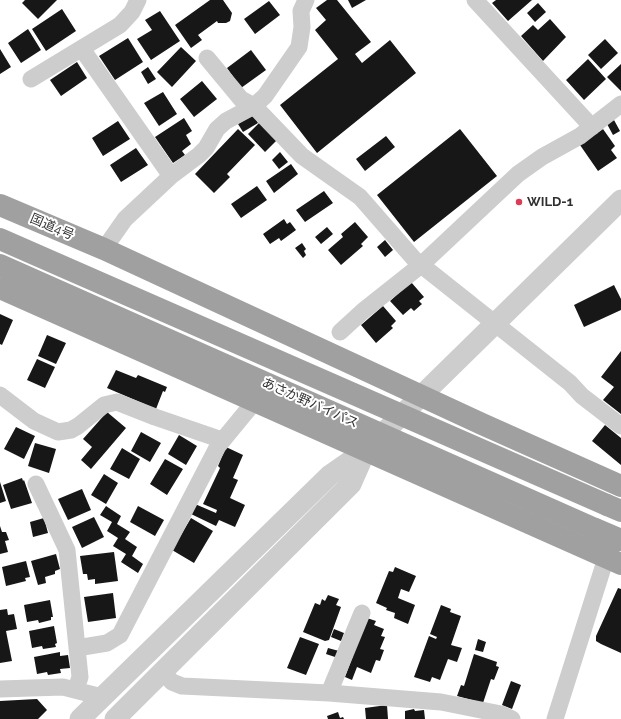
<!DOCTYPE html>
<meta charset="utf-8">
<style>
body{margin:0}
canvas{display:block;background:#fff}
</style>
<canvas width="621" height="719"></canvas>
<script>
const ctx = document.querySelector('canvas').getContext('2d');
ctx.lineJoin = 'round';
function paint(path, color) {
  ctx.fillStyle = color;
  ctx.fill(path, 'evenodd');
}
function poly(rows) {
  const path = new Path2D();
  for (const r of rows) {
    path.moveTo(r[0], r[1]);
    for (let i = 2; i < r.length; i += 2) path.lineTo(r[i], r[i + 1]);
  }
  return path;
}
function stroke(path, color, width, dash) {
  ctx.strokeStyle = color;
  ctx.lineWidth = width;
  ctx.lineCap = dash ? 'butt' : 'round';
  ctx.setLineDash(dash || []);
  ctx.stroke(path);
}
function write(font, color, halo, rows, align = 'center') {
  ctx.font = font + ' Raleway,"Noto Sans JP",sans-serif';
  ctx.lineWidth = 4;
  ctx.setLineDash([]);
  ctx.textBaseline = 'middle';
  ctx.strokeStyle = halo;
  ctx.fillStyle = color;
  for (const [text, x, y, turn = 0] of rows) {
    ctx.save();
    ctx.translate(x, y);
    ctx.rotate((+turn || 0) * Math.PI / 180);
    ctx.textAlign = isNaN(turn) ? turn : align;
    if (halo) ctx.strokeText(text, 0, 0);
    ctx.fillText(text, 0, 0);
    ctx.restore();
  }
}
paint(poly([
 [25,0,57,0,38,19,22,3],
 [210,0,223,0,232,13,230,21,226,23,218,23,217,21,198,35,202,40,191,48,175,25],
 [327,0,337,0,371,42,355,54,362,63,390,40,416,73,317,153,280,105,338,59,315,30,326,20,316,8],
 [348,0,366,0,352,8],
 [496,0,532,0,508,21,492,3],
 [269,1,280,15,255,34,244,19],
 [538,3,546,12,535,22,527,13],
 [62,9,76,31,46,51,32,29],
 [160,11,180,41,151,60,137,39,152,30,145,20],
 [550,19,566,37,543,61,521,36,533,25,538,30],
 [28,29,41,50,21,63,8,43],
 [128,38,143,62,115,80,99,56],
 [605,39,618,53,601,69,588,55],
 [181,47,196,61,172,87,157,72],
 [0,49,11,67,0,74],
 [251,50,266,70,241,88,227,68],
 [588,59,606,79,584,100,566,80],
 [77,62,87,78,61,96,50,80],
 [621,64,621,91,607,77],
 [148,67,156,79,148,84,141,72],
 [202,81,217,99,194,117,180,99],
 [163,92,177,114,159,126,144,103],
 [253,114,258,123,243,132,238,124],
 [184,118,192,131,186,135,191,144,182,151,185,155,173,163,155,137],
 [614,120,620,131,613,135,607,124],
 [118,121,130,139,103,156,92,138],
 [260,122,277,140,265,152,248,134],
 [238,129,255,145,227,174,230,177,214,193,195,174],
 [460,129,497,176,414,242,377,195],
 [603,129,615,146,611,150,617,158,598,171,580,145],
 [386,136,395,147,365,171,356,159],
 [136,148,148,165,121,182,110,165],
 [280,152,288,162,279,169,272,160],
 [291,164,298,174,274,193,266,181],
 [257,186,267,200,241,218,231,204],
 [324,191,333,203,305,222,296,210],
 [284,219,287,224,290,222,296,230,281,241,279,238,270,244,263,234],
 [355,222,368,237,361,244,363,246,341,265,328,250,343,237,341,234],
 [327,227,333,234,321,244,315,237],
 [385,240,393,250,385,257,377,247],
 [302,243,306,249,304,251,306,255,303,258,295,248],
 [411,282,424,297,419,301,422,304,414,311,411,308,403,315,390,301],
 [614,285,621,299,621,310,584,327,574,305],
 [383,306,396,321,391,326,393,328,376,343,361,325],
 [0,314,13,320,2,345,0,344],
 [47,335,66,343,56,364,38,356],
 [621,351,621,414,603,400,614,387,601,377],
 [37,359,55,367,45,388,27,380],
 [116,370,136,378,138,375,167,387,165,392,163,391,156,409,107,388],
 [107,412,126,428,91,469,81,460,92,447,83,439],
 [605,425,621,438,621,465,592,441],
 [16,427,35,436,24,459,4,449],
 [141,432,161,443,150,462,131,451],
 [179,435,197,446,186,465,168,454],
 [35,443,56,449,49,473,28,466],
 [226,447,243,455,233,478,238,480,230,498,245,505,235,527,219,520,216,526,191,514,195,504,216,513,217,510,203,504,220,468,218,466],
 [122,448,140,459,129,479,110,469],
 [165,459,183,469,167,495,150,484],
 [104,474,118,483,106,504,91,495],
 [22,478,23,481,24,480,32,503,11,509,3,485],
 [0,482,6,501,0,503],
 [82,489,91,510,68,520,58,499],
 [106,506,121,516,117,524,130,532,125,539,137,547,132,556,143,564,138,573,121,562,126,554,113,546,118,538,107,531,112,522,100,515],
 [138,506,164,520,155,536,130,522],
 [94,517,104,537,82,548,72,527],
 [44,518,48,533,33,537,30,522],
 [191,518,213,531,194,563,172,550],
 [0,526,2,532,6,532,9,540,5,541,8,552,0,554],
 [114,552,118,581,95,584,95,579,88,580,87,574,83,574,80,556],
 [56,554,60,569,55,571,55,574,45,577,46,583,38,585,31,561],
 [26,561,30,577,25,578,26,581,6,586,2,567],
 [395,567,416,576,409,592,401,589,398,598,415,605,408,624,394,618,395,613,386,610,387,608,376,603,389,571,393,572],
 [618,588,621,589,621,653,601,644,596,641,596,636],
 [113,593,116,618,88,622,84,597],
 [328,595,339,599,336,605,341,607,329,640,325,641,303,632,315,603,320,605,322,599,325,601],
 [50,600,53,617,51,617,51,620,39,623,38,620,27,622,24,605],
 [441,605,451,609,450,612,461,616,451,645,462,648,457,662,448,659,440,680,432,677,430,682,414,677,429,636,436,639,437,637,430,634],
 [7,609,8,615,14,614,17,629,6,631,12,661,0,663,0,610],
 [367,618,376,621,374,625,384,629,381,636,385,637,380,649,384,650,380,661,376,660,371,673,357,667,352,680,345,677],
 [54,626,57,643,55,644,56,647,43,649,42,646,32,648,29,631],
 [334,629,344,633,341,641,331,637],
 [300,637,319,644,306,675,287,668],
 [478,639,486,642,483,652,475,650],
 [328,648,339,651,338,658,326,654],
 [60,652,60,656,68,655,70,668,60,669,61,673,48,675,47,672,37,674,34,657],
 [474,654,497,662,496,666,499,667,494,680,491,679,483,703,457,696,461,685,464,686],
 [511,681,521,685,512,709,502,705],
 [37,699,47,710,38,719,0,719,0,701],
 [387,705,388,719,366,719,365,708],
 [414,709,415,711,424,710,425,719,405,719,405,711],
 [338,712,340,718,343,717,344,719,328,719,327,716]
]), '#171717');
stroke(poly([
 [475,0,592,127],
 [82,49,171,176],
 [207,58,241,99,254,106,302,156,360,197,415,260,570,383,582,396,621,426],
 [31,79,120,25,132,12,138,0],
 [104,249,125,219,171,176,199,155,206,148,217,129,226,121,254,106,265,96,299,47,302,27,301,11,306,0],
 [340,332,363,311,421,265,518,174,542,157,580,136,621,104],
 [0,395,34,421,58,432,71,430,78,426,104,405,117,402,155,417,222,440],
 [36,484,67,550,80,677,76,689],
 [77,648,107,643,120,635,218,446,255,401],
 [162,671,172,682,182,686,329,693,441,702,501,714,512,719],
 [0,689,63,687,102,697],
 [329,693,362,613],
 [555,719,606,558]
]), '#cdcdcd', 17);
stroke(poly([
 [80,719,330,475,366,450,621,200],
 [115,719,351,484,366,450]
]), '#cdcdcd', 21);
stroke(poly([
 [0,205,104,249,482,424,621,486],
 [0,288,621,564],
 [607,505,621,511],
 [595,529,621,540]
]), '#a0a0a0', 22);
stroke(poly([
 [0,239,607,505],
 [0,265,595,529]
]), '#a0a0a0', 22);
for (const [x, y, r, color] of [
 [519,202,4,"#dd3c55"]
]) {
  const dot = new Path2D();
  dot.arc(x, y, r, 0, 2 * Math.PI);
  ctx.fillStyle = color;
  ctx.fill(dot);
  stroke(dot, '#fff', 1.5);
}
write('bold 13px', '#303030', '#fff', [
 ["WILD-1",527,202]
], 'left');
write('13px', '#303030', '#fff', [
 ["国道4号",52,227,23],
 ["あさか野バイパス",310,403,24]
]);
</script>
